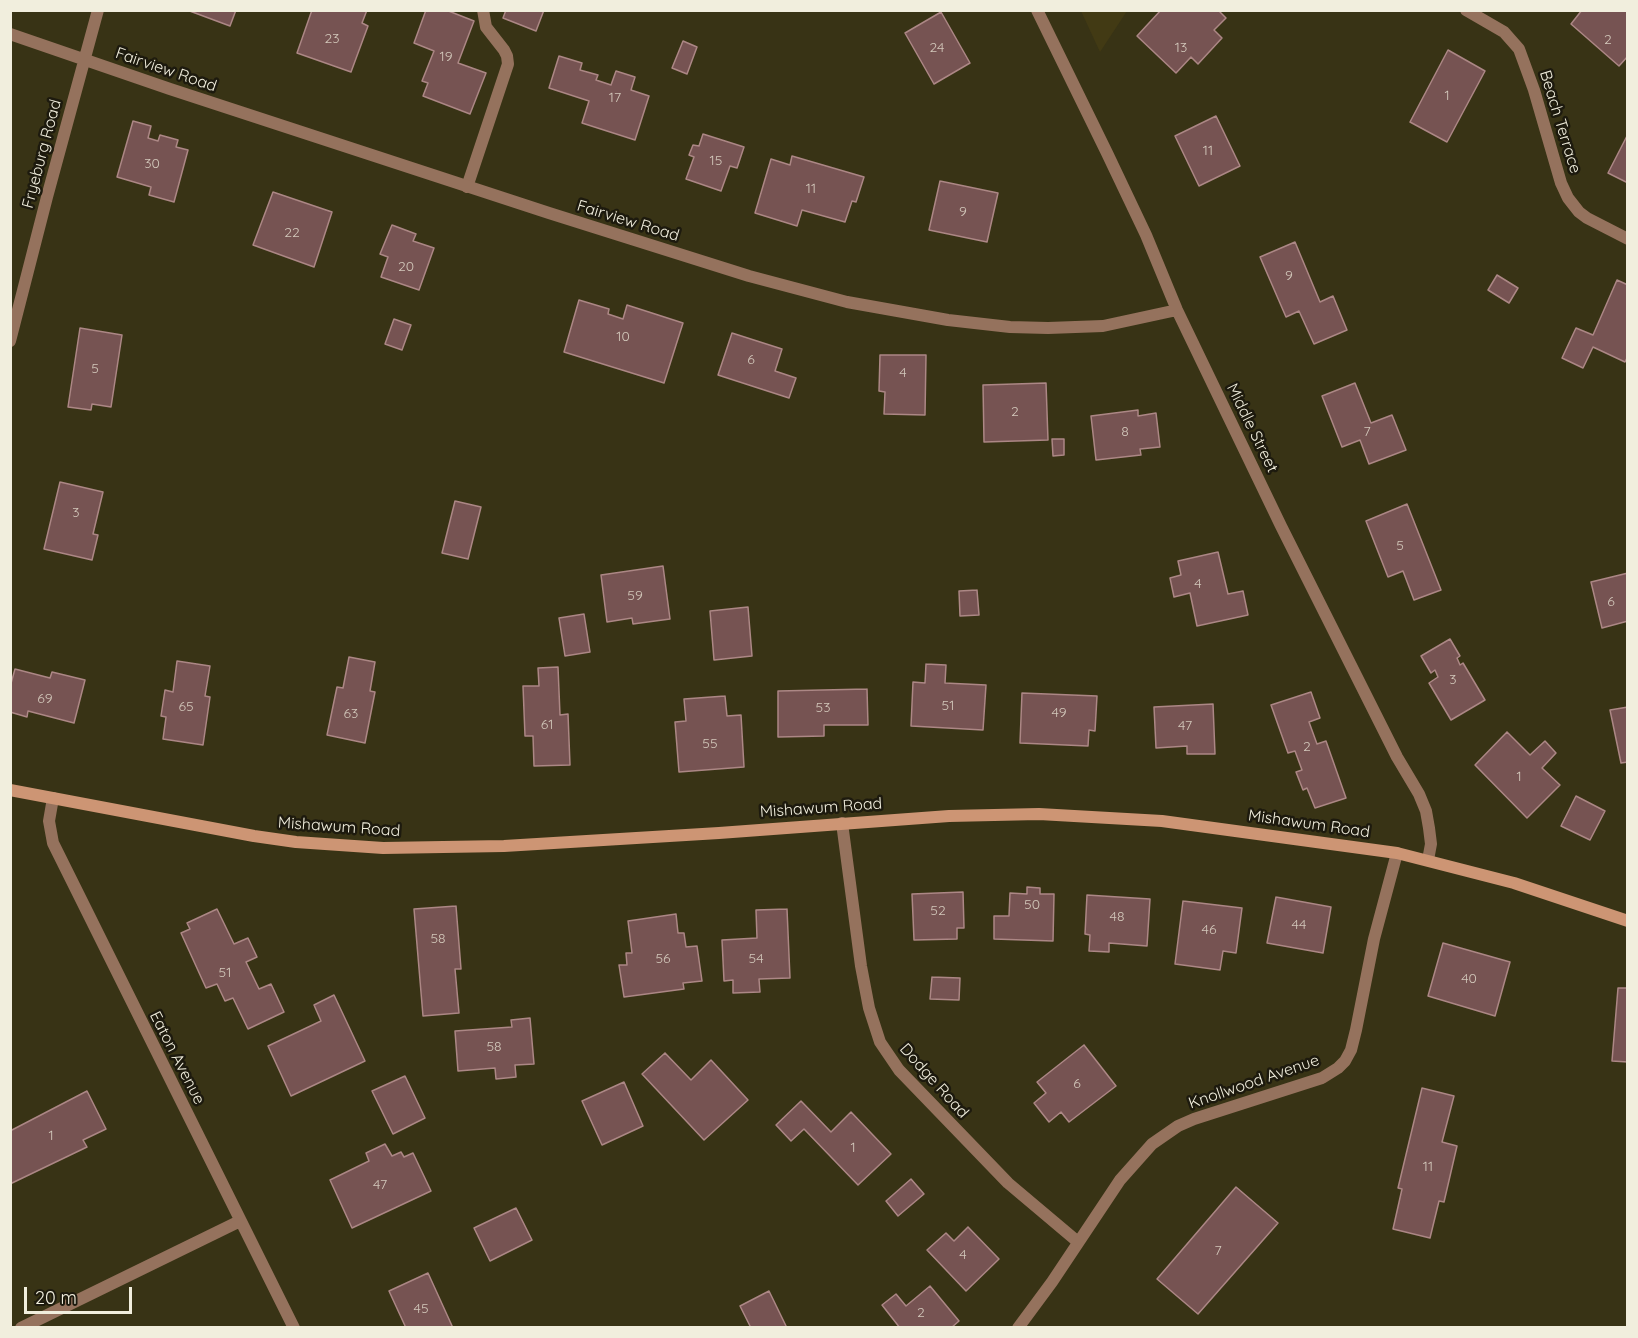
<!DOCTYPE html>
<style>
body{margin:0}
#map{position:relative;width:1638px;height:1338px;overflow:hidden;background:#383315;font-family:Quicksand,sans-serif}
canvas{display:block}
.frame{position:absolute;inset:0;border:12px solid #f1eedd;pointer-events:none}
.scale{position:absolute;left:24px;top:1287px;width:108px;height:27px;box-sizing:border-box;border:3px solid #f1eedd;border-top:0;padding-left:8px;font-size:18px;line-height:21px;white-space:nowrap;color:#f1eedd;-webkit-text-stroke:4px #1d1a0e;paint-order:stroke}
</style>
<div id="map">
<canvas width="1638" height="1338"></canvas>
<div class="frame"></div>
<div class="scale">20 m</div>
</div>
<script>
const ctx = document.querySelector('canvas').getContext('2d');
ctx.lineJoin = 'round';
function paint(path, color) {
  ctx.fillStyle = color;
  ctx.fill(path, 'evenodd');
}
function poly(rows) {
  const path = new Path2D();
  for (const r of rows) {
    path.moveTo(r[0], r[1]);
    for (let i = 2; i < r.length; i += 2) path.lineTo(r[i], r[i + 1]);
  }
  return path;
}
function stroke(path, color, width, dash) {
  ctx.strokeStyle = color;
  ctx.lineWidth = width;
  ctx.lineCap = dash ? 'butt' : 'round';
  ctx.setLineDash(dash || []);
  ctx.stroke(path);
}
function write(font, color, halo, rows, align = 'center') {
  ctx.font = font + ' Quicksand,sans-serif';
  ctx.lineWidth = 5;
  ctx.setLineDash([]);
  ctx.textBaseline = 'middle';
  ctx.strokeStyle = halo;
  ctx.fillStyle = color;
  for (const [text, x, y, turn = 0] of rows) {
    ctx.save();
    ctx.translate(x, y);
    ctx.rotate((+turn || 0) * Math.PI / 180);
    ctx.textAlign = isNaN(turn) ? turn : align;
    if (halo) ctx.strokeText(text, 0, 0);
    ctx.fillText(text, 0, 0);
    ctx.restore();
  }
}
paint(poly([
 [1081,11,1127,11,1100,52]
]), '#423a14');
const building = poly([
 [187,10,236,10,230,26,187,10],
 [312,10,367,10,362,23,368,26,351,72,297,53,312,10],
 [426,10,446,10,474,21,458,63,486,73,470,114,423,96,428,83,422,81,434,51,414,43,426,10],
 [506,10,544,10,536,31,503,18,506,10],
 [1161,10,1218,10,1226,18,1214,30,1222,38,1198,64,1191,57,1176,73,1137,36,1161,10],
 [1582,10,1628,10,1628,56,1619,66,1571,24,1582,10],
 [941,12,970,63,934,84,905,33,941,12],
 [683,41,697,47,687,74,672,68,683,41],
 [1448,50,1485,71,1447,142,1410,122,1448,50],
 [559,56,582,63,580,70,598,75,596,80,611,85,616,71,635,77,631,90,649,96,635,140,582,123,589,101,549,88,559,56],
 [1216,116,1240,166,1199,186,1175,136,1216,116],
 [133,121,151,126,148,138,158,141,160,135,178,140,176,147,188,150,174,202,149,195,151,187,117,177,133,121],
 [703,134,744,147,737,168,730,166,721,191,686,179,694,157,689,155,693,145,699,146,703,134],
 [1628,134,1628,183,1608,173,1628,134],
 [792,156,864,177,856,202,852,201,845,222,802,210,797,226,755,213,771,159,790,165,792,156],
 [940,181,998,193,987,242,929,230,940,181],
 [273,192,332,212,314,267,253,245,273,192],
 [392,225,416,234,413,241,434,248,419,290,381,277,388,257,380,254,392,225],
 [1295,242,1320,302,1333,296,1347,330,1314,344,1299,311,1286,317,1260,257,1295,242],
 [1497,275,1518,288,1509,303,1488,290,1497,275],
 [1617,280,1628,285,1628,356,1625,362,1593,347,1583,368,1562,358,1576,328,1593,335,1617,280],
 [579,300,609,309,608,314,623,319,627,305,683,323,664,383,564,352,579,300],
 [394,319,411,325,402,350,385,344,394,319],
 [80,328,122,335,111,407,92,404,91,410,68,407,80,328],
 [732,333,782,349,775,371,796,378,789,398,718,375,732,333],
 [880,355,926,355,925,415,884,414,885,392,879,391,880,355],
 [1046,383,1048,440,984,442,983,385,1046,383],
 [1355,383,1371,423,1392,415,1406,450,1369,464,1360,440,1342,447,1322,396,1355,383],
 [1138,410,1138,416,1156,413,1160,447,1140,449,1141,455,1096,460,1091,416,1138,410],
 [1052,439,1064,439,1064,455,1053,456,1052,439],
 [60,482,103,492,93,534,98,535,92,560,44,549,60,482],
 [455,501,481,507,468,559,442,553,455,501],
 [1407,504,1441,590,1414,600,1403,571,1388,577,1366,521,1407,504],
 [1218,552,1228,594,1243,591,1248,615,1197,626,1190,593,1174,597,1170,578,1181,575,1178,561,1218,552],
 [663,566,670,619,633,624,632,618,607,622,601,575,663,566],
 [1628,573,1628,621,1602,628,1591,582,1628,573],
 [977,590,979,615,960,616,959,591,977,590],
 [748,607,752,656,714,660,710,611,748,607],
 [584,614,590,652,565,656,559,618,584,614],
 [1450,639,1460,656,1457,658,1460,665,1463,663,1485,700,1451,720,1429,683,1438,677,1435,670,1431,673,1421,656,1450,639],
 [349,657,375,662,370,691,375,692,365,743,327,735,337,687,343,688,349,657],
 [177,661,210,666,205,696,210,697,203,745,163,739,166,717,161,716,165,690,173,692,177,661],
 [926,664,946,665,945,683,986,685,983,730,911,726,913,682,925,683,926,664],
 [558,667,560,715,568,714,570,765,534,766,533,736,525,736,523,686,539,686,538,668,558,667],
 [15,669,50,678,52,672,85,680,74,723,28,711,27,717,10,712,10,687,15,669],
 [867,689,868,725,824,725,824,736,778,737,778,691,867,689],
 [1311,692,1320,718,1309,722,1317,744,1326,741,1346,798,1315,808,1307,788,1303,790,1296,772,1302,770,1295,751,1288,753,1271,705,1311,692],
 [1022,693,1097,696,1095,731,1089,730,1088,746,1020,743,1022,693],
 [725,696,727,716,741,715,744,767,679,772,675,722,686,721,684,699,725,696],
 [1213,704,1215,754,1187,754,1187,746,1156,748,1154,707,1213,704],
 [1628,707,1628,762,1621,763,1610,710,1628,707],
 [1507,732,1530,755,1545,741,1556,753,1542,768,1560,785,1527,818,1475,765,1507,732],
 [1576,796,1605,811,1590,840,1561,826,1576,796],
 [1027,887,1040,888,1040,894,1054,894,1053,941,994,939,994,916,1009,916,1010,893,1027,894,1027,887],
 [963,892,964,928,957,928,957,939,914,940,912,894,963,892],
 [1087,895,1150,899,1147,946,1109,943,1109,952,1089,951,1090,935,1085,934,1087,895],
 [1276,897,1331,907,1323,953,1267,943,1276,897],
 [1183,901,1242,908,1236,953,1223,951,1220,970,1175,964,1183,901],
 [456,906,461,969,455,969,459,1013,423,1016,414,909,456,906],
 [217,909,234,944,248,938,257,957,246,962,259,989,271,984,284,1012,248,1029,233,998,225,1001,217,984,206,988,181,933,190,929,187,923,217,909],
 [787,909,790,978,759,979,760,992,733,993,733,980,724,981,722,940,757,938,756,910,787,909],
 [676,914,678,933,684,933,686,947,697,946,702,981,683,983,684,989,624,997,619,965,627,965,626,953,632,953,628,921,676,914],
 [1443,943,1510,962,1495,1016,1428,996,1443,943],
 [932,977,960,978,959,1000,930,999,932,977],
 [1618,988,1628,988,1628,1062,1612,1061,1618,988],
 [334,995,365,1061,291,1096,268,1046,321,1021,314,1005,334,995],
 [530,1018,534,1064,515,1065,516,1077,496,1079,495,1068,458,1071,455,1031,512,1027,511,1020,530,1018],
 [1084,1045,1116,1086,1069,1122,1061,1112,1049,1122,1034,1103,1046,1093,1037,1082,1084,1045],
 [665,1053,691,1080,711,1060,748,1100,704,1140,642,1074,665,1053],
 [405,1076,425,1118,393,1134,372,1091,405,1076],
 [624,1082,643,1126,602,1145,582,1101,624,1082],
 [1422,1088,1454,1096,1442,1142,1457,1146,1444,1202,1439,1201,1430,1238,1393,1229,1402,1189,1398,1188,1422,1088],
 [87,1091,106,1129,83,1140,87,1147,10,1184,10,1131,87,1091],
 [801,1101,831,1132,851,1112,891,1154,858,1185,804,1129,791,1141,776,1125,801,1101],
 [385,1144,392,1156,401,1152,404,1157,413,1153,431,1191,352,1228,330,1180,369,1161,366,1153,385,1144],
 [911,1179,924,1194,898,1216,886,1201,911,1179],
 [1236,1187,1278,1223,1198,1314,1157,1279,1236,1187],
 [516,1208,532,1240,490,1261,474,1228,516,1208],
 [968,1227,999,1259,966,1291,927,1250,946,1233,954,1241,968,1227],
 [428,1273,453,1328,406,1328,389,1291,428,1273],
 [930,1286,959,1321,951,1328,900,1328,882,1305,896,1294,906,1306,930,1286],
 [769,1291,787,1328,751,1328,740,1306,769,1291]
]);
paint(building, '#765352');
stroke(building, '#ac8785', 1.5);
stroke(poly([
 [467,187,508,64,507,56,504,50,486,27,483,10]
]), '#95725d', 12);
stroke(poly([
 [1037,10,1107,153,1146,235,1177,310,1281,526,1397,757,1419,794,1426,811,1429,828,1431,844,1428,860],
 [1466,10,1504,32,1519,49,1534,90,1561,183,1568,198,1579,212,1587,218,1628,239],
 [10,34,170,89,549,213,749,276,847,302,948,320,1010,327,1048,328,1103,326,1177,310],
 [10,341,47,197,98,10],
 [53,798,49,821,53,843,294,1328],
 [842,823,861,966,869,1008,880,1042,899,1070,1008,1183,1078,1242],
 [21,1328,240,1221],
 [1018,1328,1052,1282,1120,1180,1152,1144,1178,1126,1194,1119,1322,1078,1338,1068,1345,1061,1351,1050,1356,1030,1374,939,1397,853]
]), '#95725d', 12);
stroke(poly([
 [10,790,254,836,296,842,383,848,504,846,719,833,949,816,1039,814,1162,821,1397,853,1514,883,1628,921]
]), '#cd9574', 12);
write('14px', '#d2c7ba', null, [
 ["23",332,39],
 ["2",1608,40],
 ["24",937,48],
 ["13",1181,48],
 ["19",446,57],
 ["1",1447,96],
 ["17",615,98],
 ["11",1208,151],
 ["15",716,161],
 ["30",152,164],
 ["11",811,189],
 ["9",963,212],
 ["22",292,233],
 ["20",406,267],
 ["9",1289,276],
 ["10",623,337],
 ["6",751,360],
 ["5",95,369],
 ["4",903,373],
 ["2",1015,412],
 ["8",1125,432],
 ["7",1367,432],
 ["3",76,513],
 ["5",1400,546],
 ["4",1198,584],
 ["59",635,596],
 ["6",1611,602],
 ["3",1453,680],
 ["69",45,699],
 ["51",948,706],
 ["65",186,707],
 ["53",823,708],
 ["49",1059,713],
 ["63",351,714],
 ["61",547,725],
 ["47",1185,726],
 ["55",710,744],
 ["2",1307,747],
 ["1",1519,777],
 ["50",1032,905],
 ["52",938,911],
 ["48",1117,917],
 ["44",1299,925],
 ["46",1209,930],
 ["58",438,939],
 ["56",663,959],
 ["54",756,959],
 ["51",225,973],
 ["40",1469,979],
 ["58",494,1047],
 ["6",1077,1084],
 ["1",51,1136],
 ["1",853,1148],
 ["11",1428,1167],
 ["47",380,1185],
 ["7",1218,1251],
 ["4",963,1255],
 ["45",421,1309],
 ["2",921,1313]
]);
write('16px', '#f1eedd', '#1d1a0e', [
 ["Fairview Road",166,70,19],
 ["Beach Terrace",1560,122,73],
 ["Fryeburg Road",42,154,-75],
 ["Fairview Road",628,221,17],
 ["Middle Street",1252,428,64],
 ["Mishawum Road",821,808,-4],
 ["Mishawum Road",1309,824,8],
 ["Mishawum Road",339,827,4],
 ["Eaton Avenue",177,1058,63],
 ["Dodge Road",934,1081,48],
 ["Knollwood Avenue",1254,1082,-19]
]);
</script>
